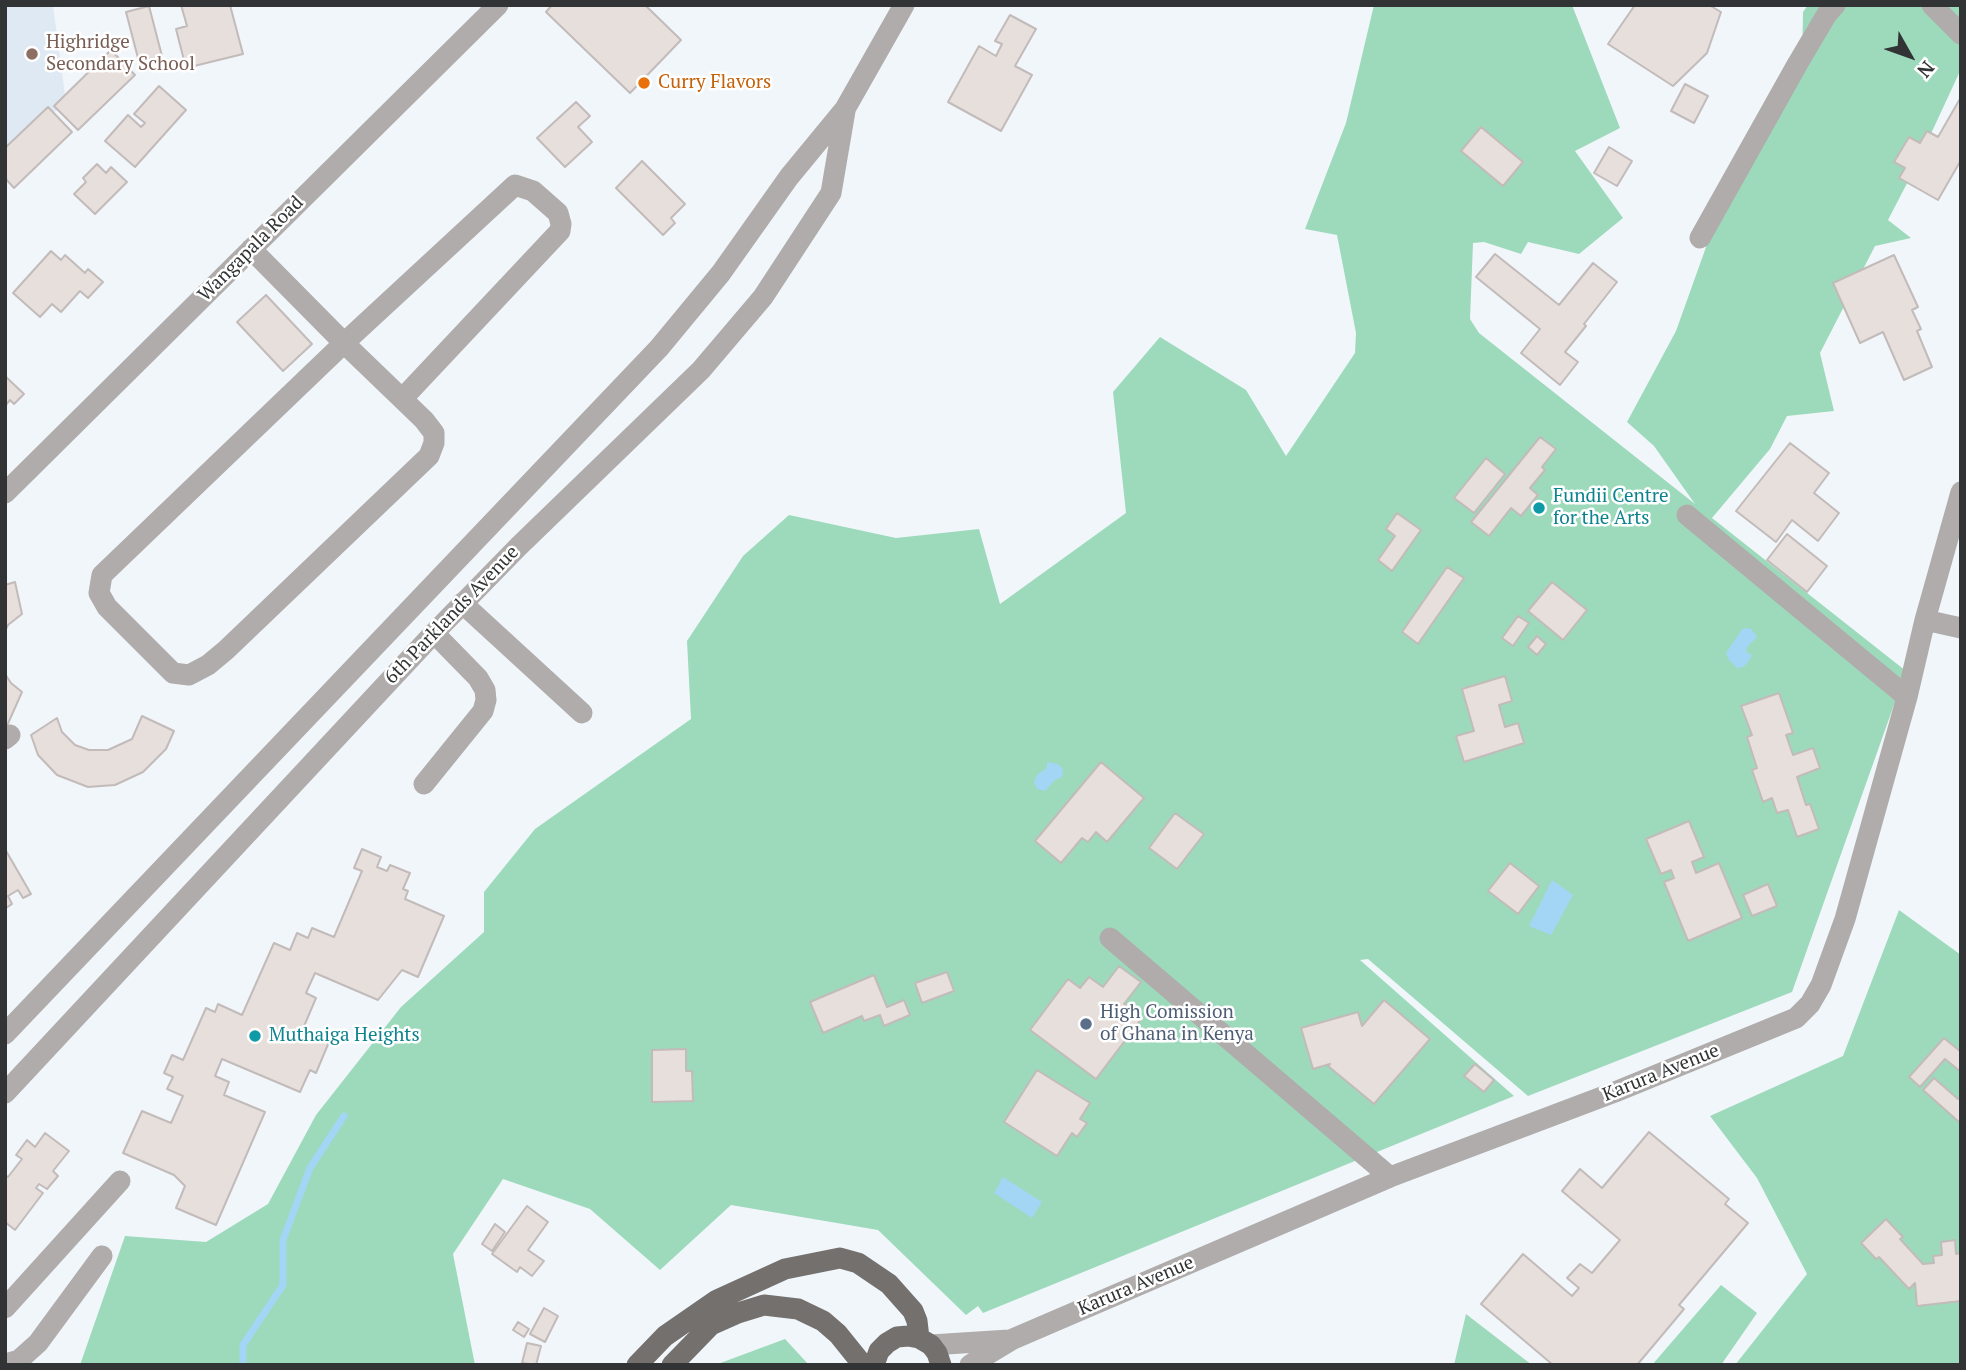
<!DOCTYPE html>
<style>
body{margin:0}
#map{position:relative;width:1966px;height:1370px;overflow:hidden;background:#f1f6fb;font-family:"PT Serif",serif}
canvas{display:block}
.frame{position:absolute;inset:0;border:7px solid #313335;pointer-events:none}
.north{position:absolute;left:1875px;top:21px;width:70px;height:70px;-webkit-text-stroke:5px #fff;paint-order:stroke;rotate:130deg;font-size:19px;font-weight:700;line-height:28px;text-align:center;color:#313335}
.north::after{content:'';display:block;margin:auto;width:24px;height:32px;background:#313335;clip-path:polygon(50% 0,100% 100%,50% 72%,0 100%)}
</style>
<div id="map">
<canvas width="1966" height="1370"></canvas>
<div class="frame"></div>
<div class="north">N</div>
</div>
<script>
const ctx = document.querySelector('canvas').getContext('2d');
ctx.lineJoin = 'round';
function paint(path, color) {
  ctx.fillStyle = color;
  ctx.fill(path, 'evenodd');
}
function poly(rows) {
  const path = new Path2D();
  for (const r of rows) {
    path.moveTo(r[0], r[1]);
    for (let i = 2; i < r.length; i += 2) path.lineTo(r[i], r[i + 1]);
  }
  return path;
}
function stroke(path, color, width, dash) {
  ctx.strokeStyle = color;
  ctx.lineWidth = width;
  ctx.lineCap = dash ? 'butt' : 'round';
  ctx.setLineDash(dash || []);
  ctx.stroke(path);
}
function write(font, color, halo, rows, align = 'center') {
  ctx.font = font + ' "PT Serif",serif';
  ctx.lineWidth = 5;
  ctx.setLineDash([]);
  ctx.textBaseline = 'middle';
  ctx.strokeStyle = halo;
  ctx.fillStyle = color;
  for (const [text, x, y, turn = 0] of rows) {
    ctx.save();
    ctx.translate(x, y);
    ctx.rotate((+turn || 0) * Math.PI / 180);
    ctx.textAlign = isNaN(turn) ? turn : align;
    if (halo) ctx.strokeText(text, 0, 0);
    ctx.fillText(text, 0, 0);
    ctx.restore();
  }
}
paint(poly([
 [5,5,53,5,66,102,5,155]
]), '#dfe9f4');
paint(poly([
 [1374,5,1572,5,1620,128,1575,151,1623,218,1579,254,1528,242,1521,254,1484,242,1473,243,1470,319,1479,333,1695,504,1654,446,1627,422,1676,331,1730,180,1802,67,1803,12,1808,5,1961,5,1961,69,1916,166,1888,220,1911,238,1875,246,1820,353,1834,411,1787,416,1770,449,1712,518,1906,671,1792,992,1528,1096,1368,959,1360,960,1514,1096,983,1313,978,1306,966,1315,878,1230,731,1205,660,1270,590,1209,503,1179,453,1254,475,1365,80,1365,125,1236,206,1242,268,1204,316,1115,401,1007,484,932,484,892,535,829,691,719,687,641,743,556,789,515,896,538,979,529,1000,604,1126,513,1113,392,1160,337,1246,390,1286,456,1355,353,1356,333,1337,235,1305,229,1346,123],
 [1899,910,1961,955,1961,1365,1735,1365,1807,1274,1757,1178,1710,1116,1843,1056],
 [1721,1285,1757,1313,1721,1365,1652,1365],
 [1466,1314,1532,1365,1454,1365],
 [785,1339,809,1365,715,1365]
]), '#9ddabb');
paint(poly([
 [1743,628,1751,629,1757,637,1747,647,1746,652,1752,655,1748,662,1743,667,1737,668,1729,660,1726,653],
 [1047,762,1058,764,1063,769,1062,777,1055,780,1045,791,1037,789,1034,782,1037,775,1047,768],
 [1552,880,1573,895,1551,935,1529,926],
 [1003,1177,1042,1202,1032,1218,994,1193]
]), '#a3d5f4');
stroke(poly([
 [243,1365,243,1345,283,1285,283,1240,310,1168,344,1116]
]), '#a3d5f4', 7);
const building = poly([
 [181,5,230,5,243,54,186,68,176,29,187,26,181,5],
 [552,5,645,5,681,40,630,93,546,12,552,5],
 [1635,5,1709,5,1721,12,1707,53,1673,86,1608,44,1635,5],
 [149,6,162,56,139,62,126,12,149,6],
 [1010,15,1036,29,1015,66,1032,75,1001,131,948,102,979,46,996,56,1002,44,995,41,1010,15],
 [111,50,135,75,78,130,54,106,111,50],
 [1685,84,1708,96,1694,123,1671,111,1685,84],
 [159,86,186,110,135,167,105,141,128,115,141,127,145,123,134,114,159,86],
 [1961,97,1961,160,1938,200,1899,178,1905,168,1894,162,1909,137,1920,143,1927,131,1938,137,1961,97],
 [576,102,590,116,578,127,592,142,565,167,537,138,576,102],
 [48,107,72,132,14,188,5,178,5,148,48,107],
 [1481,127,1523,162,1503,186,1461,151,1481,127],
 [1609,147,1632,161,1617,186,1594,173,1609,147],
 [642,161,685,204,671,218,675,223,663,235,616,188,642,161],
 [97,164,106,173,111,167,127,182,95,214,74,194,86,182,83,178,97,164],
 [51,251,61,260,65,255,85,273,88,269,103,282,88,298,80,291,61,312,52,304,40,317,13,293,51,251],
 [1495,254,1559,305,1593,263,1617,282,1584,324,1586,326,1565,352,1578,362,1560,385,1521,353,1540,329,1476,277,1495,254],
 [1894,255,1918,307,1912,310,1921,329,1917,331,1932,367,1904,380,1883,332,1860,343,1833,283,1894,255],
 [266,295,312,344,283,371,237,322,266,295],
 [5,376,24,394,14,404,10,400,5,406,5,376],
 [1540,437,1556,449,1542,467,1545,470,1530,488,1538,495,1521,516,1511,508,1489,536,1471,522,1540,437],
 [1790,443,1829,473,1814,493,1839,513,1818,541,1792,520,1776,542,1736,511,1790,443],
 [1486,458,1505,474,1474,513,1454,498,1486,458],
 [1397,513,1421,530,1392,571,1378,560,1395,536,1386,529,1397,513],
 [1787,534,1827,566,1807,592,1767,560,1787,534],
 [1447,567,1464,578,1418,644,1402,632,1447,567],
 [15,582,22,614,8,625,5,631,5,585,15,582],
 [1552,582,1587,610,1563,640,1528,611,1552,582],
 [1518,616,1529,623,1513,646,1502,638,1518,616],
 [1537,636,1546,644,1537,655,1528,647,1537,636],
 [5,674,11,683,22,692,6,728,5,674],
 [1505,676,1512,701,1499,705,1505,727,1518,723,1524,743,1464,762,1456,736,1474,731,1462,689,1505,676],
 [1779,693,1793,733,1786,735,1793,755,1813,748,1820,768,1797,777,1806,805,1810,804,1819,829,1797,837,1788,810,1777,813,1772,798,1763,802,1752,770,1757,768,1747,737,1752,735,1741,706,1779,693],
 [142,716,174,731,166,749,143,772,115,785,88,787,57,775,38,755,31,735,57,718,62,732,75,745,89,750,108,750,132,739,142,716],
 [1101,762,1144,798,1107,842,1096,832,1088,842,1082,838,1061,863,1035,841,1101,762],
 [1175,813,1204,834,1177,869,1149,848,1175,813],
 [1689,821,1704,857,1692,862,1696,873,1719,863,1742,918,1688,941,1664,882,1674,878,1671,870,1661,874,1646,839,1689,821],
 [5,849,31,894,23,898,18,890,8,896,12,904,6,908,5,849],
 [362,849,381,857,377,867,387,871,390,865,410,873,403,889,408,891,405,899,444,916,418,977,402,970,378,1000,315,973,306,993,316,998,302,1031,329,1042,316,1073,310,1070,300,1092,222,1059,215,1076,229,1082,224,1095,265,1112,216,1225,176,1208,185,1186,174,1175,123,1153,142,1111,171,1123,183,1096,167,1089,173,1077,164,1073,172,1055,183,1060,206,1008,215,1012,218,1004,242,1015,274,943,290,950,297,933,308,938,312,928,334,937,362,871,354,868,362,849],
 [1510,863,1539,886,1518,914,1488,891,1510,863],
 [1768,884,1777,906,1752,916,1743,895,1768,884],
 [1119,966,1141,982,1124,1004,1142,1018,1096,1079,1030,1030,1068,979,1080,988,1089,977,1103,987,1119,966],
 [947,972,954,991,922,1003,915,983,947,972],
 [874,975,887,1007,904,1000,910,1015,884,1026,880,1015,864,1021,862,1016,823,1033,810,1002,874,975],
 [1384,1000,1430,1039,1374,1104,1328,1066,1330,1064,1313,1069,1301,1028,1358,1012,1362,1026,1384,1000],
 [1944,1038,1961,1052,1961,1072,1945,1059,1920,1087,1909,1077,1944,1038],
 [686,1049,686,1071,692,1071,693,1101,652,1102,652,1050,686,1049],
 [1475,1064,1494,1080,1484,1092,1464,1076,1475,1064],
 [1037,1070,1090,1103,1080,1119,1087,1123,1077,1137,1072,1133,1057,1156,1004,1122,1037,1070],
 [1934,1078,1958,1099,1961,1096,1961,1120,1959,1122,1923,1090,1934,1078],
 [1649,1132,1729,1199,1725,1204,1748,1223,1679,1305,1684,1309,1637,1365,1553,1365,1481,1304,1523,1254,1572,1296,1579,1288,1567,1278,1580,1264,1592,1273,1620,1240,1562,1191,1580,1169,1602,1188,1649,1132],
 [45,1133,69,1151,53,1171,58,1176,47,1189,39,1184,36,1188,43,1193,15,1230,5,1222,5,1175,8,1177,22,1159,16,1155,27,1140,35,1147,45,1133],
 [527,1206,548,1222,528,1250,544,1261,532,1276,520,1267,517,1272,492,1254,527,1206],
 [1886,1219,1903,1237,1900,1239,1923,1264,1934,1263,1933,1256,1942,1255,1941,1242,1955,1240,1956,1254,1961,1253,1961,1301,1917,1306,1915,1283,1909,1289,1879,1257,1876,1259,1861,1243,1886,1219],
 [495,1224,505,1232,492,1251,482,1244,495,1224],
 [544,1308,558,1316,545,1342,530,1334,544,1308],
 [518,1322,529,1329,524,1337,513,1330,518,1322],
 [527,1343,541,1346,536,1365,522,1363,527,1343]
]);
paint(building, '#e6dfdc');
stroke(building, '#c2bbb9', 2);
stroke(poly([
 [1932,5,1961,34],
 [1700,238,1798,63,1827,14,1835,5],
 [251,249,344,343,424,420,434,433,434,443,429,456,226,650,208,665,189,675,173,673,107,607,99,593,102,575,344,343,515,185,533,191,558,213,561,224,560,231,403,398],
 [5,493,498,5],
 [1687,515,1907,697],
 [462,603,582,713],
 [1925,620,1961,628],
 [5,739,10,735],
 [424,784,483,711,486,700,485,690,478,678,434,633],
 [1110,938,1390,1177],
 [5,1034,659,348,721,273,789,177,845,109,904,5],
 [5,1093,434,633,519,546,701,370,763,297,831,193,845,111],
 [5,1308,120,1181],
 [931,1345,1009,1340],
 [5,1364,19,1360,38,1343,102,1256],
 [970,1365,1013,1339,1390,1177,1615,1092,1796,1018,1810,1004,1821,985,1845,919,1907,697,1925,620,1961,492]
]), '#afacab', 21);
stroke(poly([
 [637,1365,665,1336,717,1300,785,1269,840,1258,858,1263,889,1284,913,1311,917,1321,919,1338],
 [672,1365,711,1325,738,1313,764,1305,798,1309,823,1321,838,1334,863,1365],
 [874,1365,879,1351,887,1343,897,1337,908,1336,919,1338,931,1345,937,1353,941,1365]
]), '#74706d', 21);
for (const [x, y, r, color] of [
 [32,54,7,"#8d6e63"],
 [644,83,7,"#e8710a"],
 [1539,508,7,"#0f9aa8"],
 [1086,1024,7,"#5c6f8a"],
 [255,1036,7,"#0f9aa8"]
]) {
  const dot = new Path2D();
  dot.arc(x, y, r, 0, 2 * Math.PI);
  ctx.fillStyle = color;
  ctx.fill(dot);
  stroke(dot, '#fff', 2.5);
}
write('19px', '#785e54', '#fff', [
 ["Highridge",46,43],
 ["Secondary School",46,65]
], 'left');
write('19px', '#c56008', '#fff', [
 ["Curry Flavors",658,83]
], 'left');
write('19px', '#313335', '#fff', [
 ["Wangapala Road",251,249,-45],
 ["6th Parklands Avenue",452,615,-46],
 ["Karura Avenue",1661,1073,-22],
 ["Karura Avenue",1136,1286,-23]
]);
write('19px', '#0d838f', '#fff', [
 ["Fundii Centre",1553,497],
 ["for the Arts",1553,519],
 ["Muthaiga Heights",269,1036]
], 'left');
write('19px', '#4e5e75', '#fff', [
 ["High Comission",1100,1013],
 ["of Ghana in Kenya",1100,1035]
], 'left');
</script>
